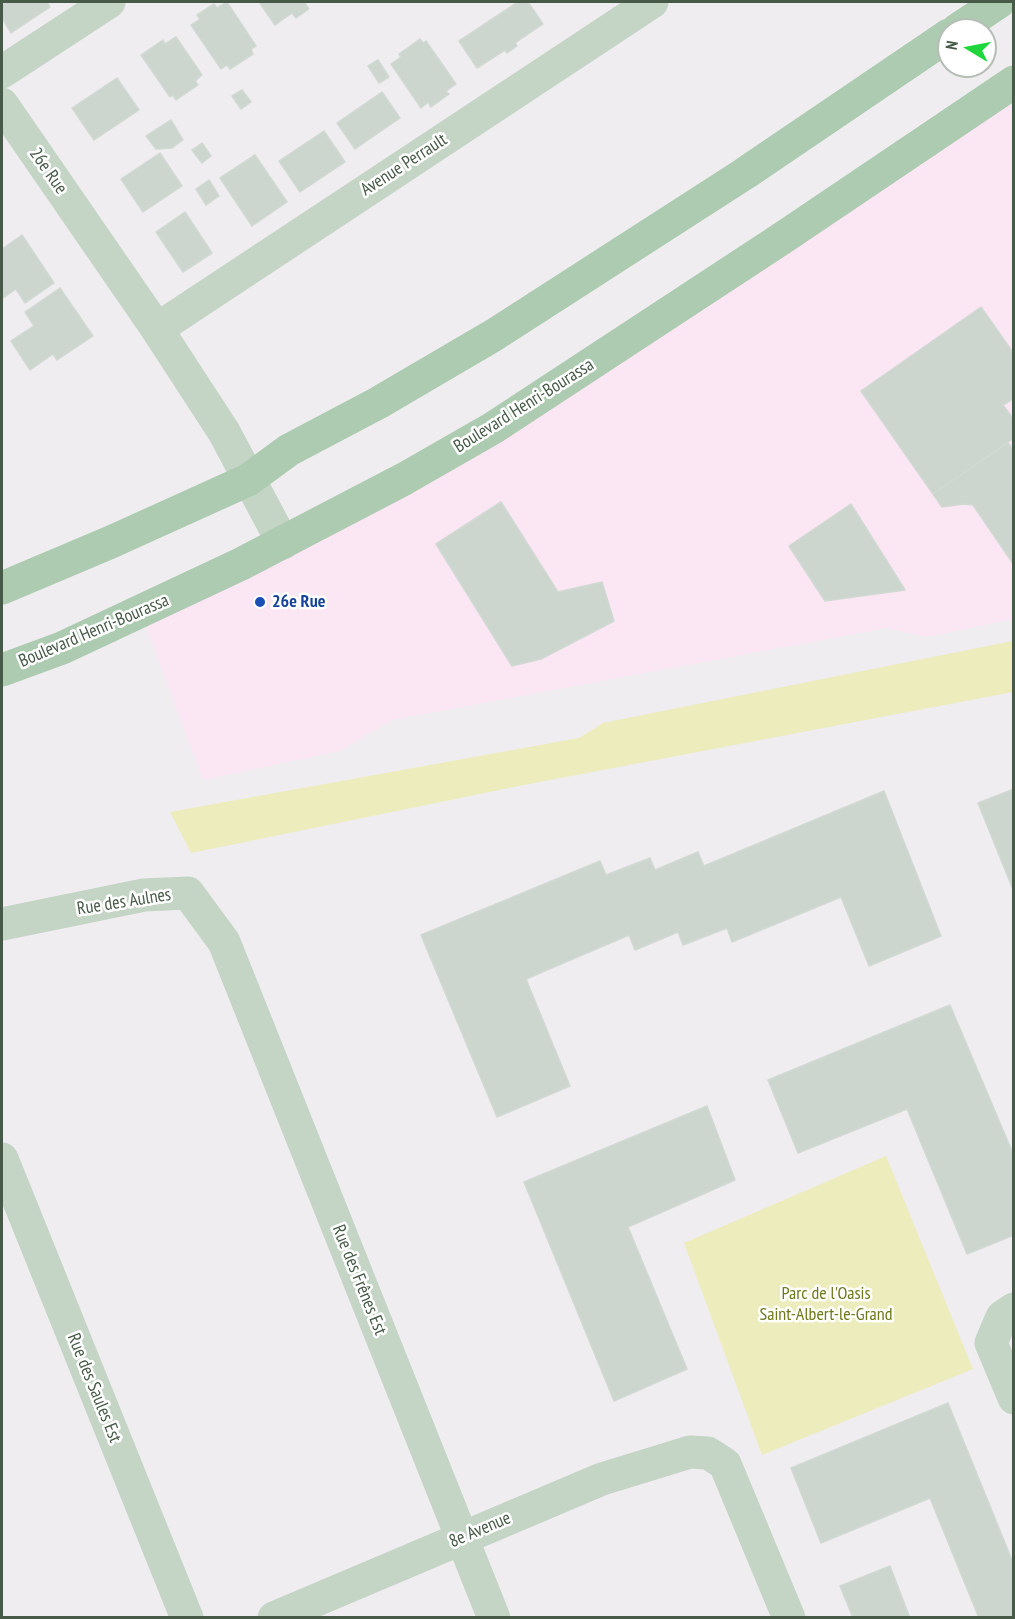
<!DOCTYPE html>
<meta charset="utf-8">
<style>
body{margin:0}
#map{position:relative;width:1015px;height:1619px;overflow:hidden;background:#efedf0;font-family:"PT Sans Narrow",sans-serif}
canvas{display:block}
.frame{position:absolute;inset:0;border:3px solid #465a47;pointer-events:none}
.north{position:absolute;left:937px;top:18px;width:60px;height:60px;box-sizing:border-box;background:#fff;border:2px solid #b5bdb5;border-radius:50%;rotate:280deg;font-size:16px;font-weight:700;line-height:24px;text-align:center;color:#465a47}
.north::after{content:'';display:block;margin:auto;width:21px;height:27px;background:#1fd73d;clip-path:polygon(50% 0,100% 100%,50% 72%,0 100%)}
</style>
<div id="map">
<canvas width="1015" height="1619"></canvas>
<div class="frame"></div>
<div class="north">N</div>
</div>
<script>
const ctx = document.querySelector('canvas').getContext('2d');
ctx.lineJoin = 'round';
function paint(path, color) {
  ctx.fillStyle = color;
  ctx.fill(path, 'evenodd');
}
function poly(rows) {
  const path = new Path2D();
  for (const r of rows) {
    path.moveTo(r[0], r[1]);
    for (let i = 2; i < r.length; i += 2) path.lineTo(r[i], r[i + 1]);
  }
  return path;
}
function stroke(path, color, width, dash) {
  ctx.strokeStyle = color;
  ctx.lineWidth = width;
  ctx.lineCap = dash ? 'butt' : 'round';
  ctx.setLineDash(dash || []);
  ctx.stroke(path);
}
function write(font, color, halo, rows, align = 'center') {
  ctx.font = font + ' "PT Sans Narrow",sans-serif';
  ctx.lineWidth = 5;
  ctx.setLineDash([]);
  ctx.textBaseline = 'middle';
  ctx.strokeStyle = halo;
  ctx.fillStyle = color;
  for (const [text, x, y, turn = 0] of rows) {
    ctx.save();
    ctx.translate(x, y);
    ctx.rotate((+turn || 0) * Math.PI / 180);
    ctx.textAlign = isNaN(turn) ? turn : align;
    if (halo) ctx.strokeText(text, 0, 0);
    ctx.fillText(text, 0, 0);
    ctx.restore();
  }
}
paint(poly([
 [1013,82,1013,619,927,637,887,628,392,720,340,751,203,780,141,613,283,543]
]), '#fbe6f4');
paint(poly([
 [1013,641,1013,692,524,785,191,853,170,812,579,738,603,723],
 [886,1156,973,1369,762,1455,684,1243]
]), '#edecbc');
const building = poly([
 [2,2,47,2,50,7,11,33,2,18,2,2],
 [227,2,256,46,251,49,253,54,230,69,227,65,221,69,191,25,200,19,197,15,214,4,217,8,227,2],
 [259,2,304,2,309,9,296,18,292,13,275,25,259,2],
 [518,2,528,2,543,24,515,43,517,46,507,53,505,50,477,68,459,41,518,2],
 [176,37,202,75,195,81,198,85,176,100,173,95,170,97,141,55,163,40,165,44,176,37],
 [420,39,423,43,426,41,456,84,446,91,449,94,431,107,428,102,421,108,391,64,401,57,399,54,420,39],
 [378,60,389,77,379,83,368,66,378,60],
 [117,78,139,110,94,140,72,108,117,78],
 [242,90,251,102,241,109,232,96,242,90],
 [382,92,400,118,355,149,337,123,382,92],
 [171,120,183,140,172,148,156,149,146,136,171,120],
 [324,131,345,162,300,192,279,161,324,131],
 [202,143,211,156,202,163,192,150,202,143],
 [160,153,182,186,143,212,121,179,160,153],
 [255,155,287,202,252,226,220,178,255,155],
 [209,180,219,196,206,205,196,189,209,180],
 [185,212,212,253,183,272,156,232,185,212],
 [22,235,54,283,25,303,16,289,2,299,2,249,22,235],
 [60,288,93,336,57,360,53,354,30,370,11,341,34,326,25,312,60,288],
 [981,307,1014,354,1014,398,1003,405,1014,420,1014,438,933,494,861,391,981,307],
 [1008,443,1014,451,1014,565,973,505,964,504,942,507,933,494,1008,443],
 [501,502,558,592,602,582,614,621,541,659,512,666,436,544,501,502],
 [851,504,905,590,825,601,789,546,851,504],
 [1014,789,1014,892,978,803,1014,789],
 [884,791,941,936,869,966,841,897,732,942,727,928,683,945,678,932,635,950,629,935,526,979,570,1086,497,1117,421,935,600,861,606,875,650,858,655,870,698,852,704,866,884,791],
 [950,1005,1014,1156,1014,1235,967,1254,907,1109,798,1153,768,1080,950,1005],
 [707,1106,735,1180,628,1227,687,1369,614,1401,524,1182,707,1106],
 [948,1403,1014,1565,1014,1618,979,1618,930,1498,821,1543,791,1468,948,1403],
 [890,1566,910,1618,853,1618,840,1586,890,1566]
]);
paint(building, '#ccd5ce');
stroke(building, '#d1d9d3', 1.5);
stroke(poly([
 [2,72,109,2],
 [2,104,157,329,224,432,283,543],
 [157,329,652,2],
 [2,924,144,895,188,893,224,942,494,1618],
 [2,1159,187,1618],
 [1014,1309,1002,1317,991,1343,1014,1398],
 [274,1618,602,1479,690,1452,708,1453,725,1464,789,1618]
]), '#c4d4c5', 33);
stroke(poly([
 [957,30,999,2],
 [2,588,111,542,248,480,289,450,378,403,494,335,744,174,949,35],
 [2,670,62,648,241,564,404,479,493,428,781,239,1014,82]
]), '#adcbb0', 33);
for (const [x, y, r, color] of [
 [260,602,6,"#1a4fb4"]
]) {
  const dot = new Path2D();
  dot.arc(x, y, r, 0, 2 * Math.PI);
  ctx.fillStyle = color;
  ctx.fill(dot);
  stroke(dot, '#fff', 2);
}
write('18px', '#465a47', '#fff', [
 ["Avenue Perrault",404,165,-33],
 ["26e Rue",48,171,55],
 ["Boulevard Henri-Bourassa",524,406,-32],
 ["Boulevard Henri-Bourassa",94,631,-23],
 ["Rue des Aulnes",124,902,-9],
 ["Rue des Frênes Est",359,1280,68],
 ["Rue des Saules Est",94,1388,68],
 ["8e Avenue",480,1530,-23]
]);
write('bold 18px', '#164399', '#fff', [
 ["26e Rue",272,602]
], 'left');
write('18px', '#6f781a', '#fff', [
 ["Parc de l'Oasis",826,1294],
 ["Saint-Albert-le-Grand",826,1315]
]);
</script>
